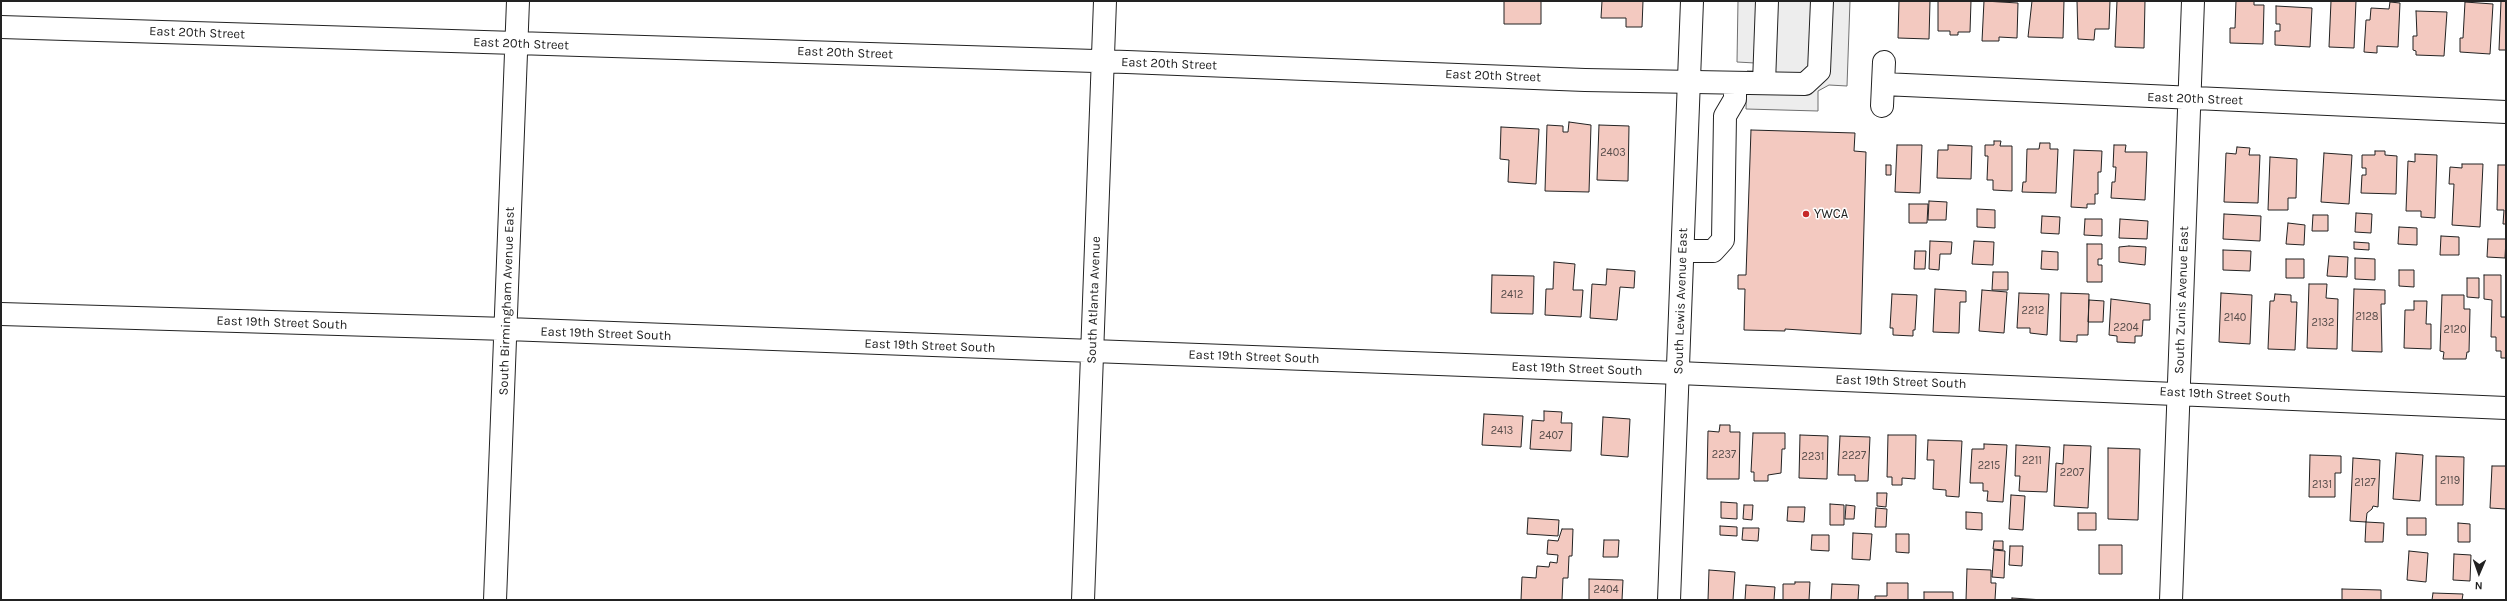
<!DOCTYPE html>
<style>
body{margin:0}
#map{position:relative;width:2507px;height:601px;overflow:hidden;background:#fff;font-family:Karla,sans-serif}
canvas{display:block}
.frame{position:absolute;inset:0;border:2px solid #222;pointer-events:none}
.north{position:absolute;left:2459px;top:553px;width:40px;height:40px;-webkit-text-stroke:3px #fff;paint-order:stroke;rotate:182deg;font-size:11px;font-weight:700;line-height:16px;text-align:center;color:#222}
.north::after{content:'';display:block;margin:auto;width:14px;height:18px;background:#222;clip-path:polygon(50% 0,100% 100%,50% 72%,0 100%)}
</style>
<div id="map">
<canvas width="2507" height="601"></canvas>
<div class="frame"></div>
<div class="north">N</div>
</div>
<script>
const ctx = document.querySelector('canvas').getContext('2d');
ctx.lineJoin = 'round';
function paint(path, color) {
  ctx.fillStyle = color;
  ctx.fill(path, 'evenodd');
}
function poly(rows) {
  const path = new Path2D();
  for (const r of rows) {
    path.moveTo(r[0], r[1]);
    for (let i = 2; i < r.length; i += 2) path.lineTo(r[i], r[i + 1]);
  }
  return path;
}
function stroke(path, color, width, dash) {
  ctx.strokeStyle = color;
  ctx.lineWidth = width;
  ctx.lineCap = dash ? 'butt' : 'round';
  ctx.setLineDash(dash || []);
  ctx.stroke(path);
}
function write(font, color, halo, rows, align = 'center') {
  ctx.font = font + ' Karla,sans-serif';
  ctx.lineWidth = 3;
  ctx.setLineDash([]);
  ctx.textBaseline = 'middle';
  ctx.strokeStyle = halo;
  ctx.fillStyle = color;
  for (const [text, x, y, turn = 0] of rows) {
    ctx.save();
    ctx.translate(x, y);
    ctx.rotate((+turn || 0) * Math.PI / 180);
    ctx.textAlign = isNaN(turn) ? turn : align;
    if (halo) ctx.strokeText(text, 0, 0);
    ctx.fillText(text, 0, 0);
    ctx.restore();
  }
}
const parking = poly([
 [1738,1,1850,1,1847,86,1829,85,1818,91,1818,111,1746,109,1747,71,1755,71,1755,63,1737,62,1738,1]
]);
paint(parking, '#ededed');
stroke(parking, '#6f6f6f', 1);
const building = poly([
 [1504,1,1541,1,1541,24,1504,24,1504,1],
 [1602,1,1643,1,1642,27,1626,27,1626,18,1601,18,1602,1],
 [1899,1,1930,1,1929,39,1898,38,1899,1],
 [1938,1,1971,1,1970,32,1958,32,1958,35,1950,35,1950,31,1938,31,1938,1],
 [1984,1,2018,3,2017,38,1999,37,1999,41,1982,41,1984,1],
 [2032,1,2064,1,2063,38,2028,37,2032,1],
 [2077,1,2110,1,2109,29,2095,29,2094,40,2078,39,2077,1],
 [2117,1,2145,1,2144,48,2115,47,2117,1],
 [2236,1,2254,1,2254,5,2264,5,2263,44,2230,43,2230,28,2235,28,2236,1],
 [2331,1,2356,1,2354,48,2329,47,2331,1],
 [2501,1,2506,1,2506,55,2506,50,2499,50,2501,1],
 [2390,2,2400,3,2398,47,2377,46,2377,53,2364,52,2366,20,2370,20,2371,8,2389,9,2390,2],
 [2465,2,2493,4,2490,54,2460,52,2460,38,2463,38,2465,2],
 [2276,6,2312,8,2310,47,2275,45,2275,31,2280,31,2280,24,2276,24,2276,6],
 [2416,11,2447,12,2444,56,2416,55,2416,51,2413,50,2413,36,2417,36,2416,11],
 [1569,122,1591,125,1589,192,1545,191,1547,125,1563,126,1563,132,1568,132,1569,122],
 [1599,125,1629,126,1628,181,1597,180,1599,125],
 [1501,127,1539,129,1536,184,1508,182,1509,160,1500,159,1501,127],
 [1751,130,1855,133,1854,151,1866,152,1861,334,1785,329,1785,331,1744,330,1745,289,1738,289,1738,275,1746,275,1751,130],
 [1994,141,2001,141,2000,146,2012,146,2012,191,1993,190,1993,180,1987,180,1988,156,1985,156,1985,145,1994,145,1994,141],
 [2040,143,2050,143,2050,149,2058,149,2056,193,2022,192,2023,182,2026,182,2027,149,2039,149,2040,143],
 [1897,145,1922,145,1920,193,1895,192,1897,145],
 [1948,145,1972,146,1971,179,1937,178,1938,150,1948,150,1948,145],
 [2114,145,2126,145,2125,152,2147,152,2145,200,2111,198,2112,182,2115,182,2116,167,2113,167,2114,145],
 [2237,147,2250,148,2249,155,2260,155,2258,203,2224,202,2226,153,2236,154,2237,147],
 [2074,150,2102,151,2101,172,2098,172,2098,194,2095,194,2095,204,2087,204,2087,208,2071,207,2074,150],
 [2375,151,2385,151,2385,155,2397,156,2396,194,2361,193,2362,175,2366,175,2366,168,2362,168,2362,155,2375,155,2375,151],
 [2324,153,2352,155,2349,204,2321,202,2324,153],
 [2415,154,2437,155,2435,218,2421,217,2421,211,2406,211,2408,161,2415,162,2415,154],
 [2270,157,2297,159,2296,198,2288,198,2288,210,2268,210,2270,157],
 [2462,164,2483,164,2480,227,2452,225,2454,184,2449,184,2450,167,2462,168,2462,164],
 [1886,165,1891,165,1891,175,1886,175,1886,165],
 [2498,165,2506,165,2506,224,2503,224,2504,210,2497,210,2498,165],
 [1929,201,1947,202,1946,220,1928,220,1929,201],
 [1909,204,1928,204,1927,223,1909,223,1909,204],
 [1977,209,1995,210,1995,228,1977,227,1977,209],
 [2356,213,2372,214,2371,233,2355,232,2356,213],
 [2224,214,2261,216,2260,241,2223,239,2224,214],
 [2313,215,2328,215,2328,231,2312,231,2313,215],
 [2042,216,2060,217,2059,234,2041,233,2042,216],
 [2085,219,2102,219,2102,236,2084,235,2085,219],
 [2120,219,2148,221,2147,239,2119,238,2120,219],
 [2288,223,2305,225,2304,245,2286,244,2288,223],
 [2399,227,2417,228,2417,245,2398,244,2399,227],
 [2441,236,2459,237,2459,255,2440,255,2441,236],
 [2488,239,2506,239,2505,258,2487,257,2488,239],
 [1930,241,1952,242,1951,254,1940,254,1939,270,1929,269,1930,241],
 [1974,241,1994,242,1993,265,1972,264,1974,241],
 [2354,242,2369,243,2369,250,2354,249,2354,242],
 [2087,244,2102,244,2102,259,2098,259,2098,265,2102,265,2102,282,2087,282,2087,244],
 [2129,246,2146,247,2145,265,2119,262,2119,247,2129,246],
 [2223,250,2251,251,2250,271,2223,270,2223,250],
 [1915,251,1926,251,1925,269,1914,269,1915,251],
 [2042,251,2058,252,2058,270,2041,269,2042,251],
 [2329,256,2348,257,2347,277,2327,276,2329,256],
 [2355,258,2375,259,2375,280,2355,279,2355,258],
 [2286,259,2304,259,2304,278,2286,278,2286,259],
 [1554,262,1575,264,1573,290,1583,290,1581,317,1545,315,1546,289,1553,289,1554,262],
 [1607,269,1635,271,1634,288,1620,287,1617,320,1590,318,1592,284,1606,285,1607,269],
 [2399,270,2414,270,2414,287,2399,286,2399,270],
 [1993,272,2008,272,2008,290,1992,290,1993,272],
 [1492,275,1534,276,1533,314,1491,313,1492,275],
 [2484,275,2501,275,2501,317,2506,317,2506,358,2501,358,2501,351,2496,351,2496,337,2491,337,2492,300,2484,299,2484,275],
 [2467,278,2479,278,2479,298,2467,297,2467,278],
 [2309,284,2327,284,2326,298,2338,299,2337,349,2307,348,2309,284],
 [1935,289,1966,291,1966,302,1960,302,1959,333,1933,332,1935,289],
 [2354,289,2385,290,2385,304,2381,304,2382,352,2352,351,2354,289],
 [1982,290,2007,292,2004,333,1979,331,1982,290],
 [2019,293,2049,294,2047,335,2030,333,2030,328,2017,328,2019,293],
 [2061,293,2089,294,2088,335,2077,335,2077,342,2060,341,2061,293],
 [2221,293,2252,295,2250,344,2219,342,2221,293],
 [1892,294,1917,295,1915,330,1913,330,1913,336,1893,335,1893,328,1890,328,1892,294],
 [2275,294,2291,295,2291,302,2297,302,2295,350,2268,349,2270,301,2274,301,2275,294],
 [2442,295,2464,295,2464,309,2470,309,2469,352,2467,352,2466,359,2443,359,2444,352,2440,351,2442,295],
 [2111,299,2150,304,2150,320,2143,320,2142,336,2135,336,2135,343,2117,342,2117,336,2109,335,2111,299],
 [2089,300,2104,301,2103,322,2088,322,2089,300],
 [2414,301,2427,301,2426,324,2431,324,2431,349,2404,348,2405,310,2414,310,2414,301],
 [1544,411,1562,412,1561,423,1572,423,1571,451,1530,449,1532,420,1544,421,1544,411],
 [1484,414,1523,416,1521,447,1482,445,1484,414],
 [1603,417,1630,419,1628,457,1601,455,1603,417],
 [1720,425,1730,425,1730,432,1740,432,1739,479,1707,479,1708,431,1719,432,1720,425],
 [1753,433,1785,433,1785,449,1782,449,1781,473,1768,475,1768,481,1754,481,1754,472,1751,472,1753,433],
 [1800,435,1828,436,1827,479,1799,478,1800,435],
 [1888,435,1916,435,1915,479,1902,478,1902,485,1892,485,1892,477,1887,477,1888,435],
 [1840,436,1870,437,1868,481,1855,481,1855,475,1838,475,1840,436],
 [1928,440,1962,441,1959,497,1946,496,1946,490,1933,489,1934,460,1927,460,1928,440],
 [1984,444,2007,445,2003,502,1987,501,1988,491,1983,491,1983,483,1970,483,1972,449,1984,449,1984,444],
 [2016,445,2050,447,2047,492,2019,491,2020,476,2015,476,2016,445],
 [2064,445,2091,446,2088,508,2054,506,2056,463,2063,464,2064,445],
 [2108,448,2140,449,2138,520,2108,519,2108,448],
 [2396,453,2423,455,2420,501,2393,499,2396,453],
 [2310,455,2341,456,2341,473,2335,473,2335,497,2309,497,2310,455],
 [2436,456,2464,457,2463,505,2436,505,2436,456],
 [2353,458,2380,460,2378,507,2373,506,2372,509,2367,513,2366,522,2350,521,2353,458],
 [2492,466,2506,466,2506,509,2490,508,2492,466],
 [1877,493,1887,493,1886,507,1877,506,1877,493],
 [2011,495,2025,496,2023,530,2009,529,2011,495],
 [1721,502,1737,503,1737,519,1721,518,1721,502],
 [1830,504,1844,505,1844,525,1830,525,1830,504],
 [1744,505,1753,505,1752,520,1743,519,1744,505],
 [1846,505,1855,506,1854,519,1845,519,1846,505],
 [1788,507,1805,507,1804,522,1787,521,1788,507],
 [1876,508,1887,509,1886,527,1875,527,1876,508],
 [1966,512,1982,513,1982,530,1966,529,1966,512],
 [2078,513,2096,513,2096,530,2078,530,2078,513],
 [1528,518,1559,520,1558,536,1527,534,1528,518],
 [2407,518,2426,518,2426,535,2407,535,2407,518],
 [2366,522,2384,523,2383,542,2365,542,2366,522],
 [2458,523,2470,524,2470,542,2458,542,2458,523],
 [1720,526,1737,527,1737,536,1720,535,1720,526],
 [1743,528,1759,528,1758,541,1742,540,1743,528],
 [1562,529,1573,529,1572,556,1569,556,1568,578,1563,578,1562,600,1521,600,1522,577,1536,578,1537,566,1549,567,1550,562,1557,563,1558,555,1547,554,1548,540,1558,541,1562,529],
 [1853,533,1872,534,1870,560,1852,559,1853,533],
 [1896,534,1909,534,1909,553,1896,552,1896,534],
 [1812,535,1829,535,1829,551,1811,550,1812,535],
 [1604,540,1619,540,1618,557,1603,557,1604,540],
 [1994,541,2003,541,2003,550,1993,549,1994,541],
 [2099,545,2122,545,2122,574,2099,574,2099,545],
 [2010,546,2023,546,2022,566,2009,565,2010,546],
 [1994,550,2005,551,2004,578,1992,577,1994,550],
 [2409,551,2428,553,2426,582,2407,580,2409,551],
 [2454,554,2471,555,2470,581,2453,580,2454,554],
 [1967,569,1991,570,1991,583,1996,583,1995,600,1966,600,1967,569],
 [1709,570,1735,572,1733,600,1708,600,1709,570],
 [1589,579,1623,580,1622,600,1589,600,1589,579],
 [1795,582,1810,582,1809,600,1783,600,1783,584,1795,584,1795,582],
 [1887,583,1908,583,1908,600,1875,600,1875,596,1887,596,1887,583],
 [1832,584,1859,585,1858,600,1831,600,1832,584],
 [1746,585,1775,587,1774,600,1745,600,1746,585],
 [2342,589,2381,590,2381,600,2342,600,2342,589],
 [1924,592,1953,592,1953,600,1924,600,1924,592],
 [2433,593,2463,594,2462,600,2432,600,2433,593],
 [2012,598,2044,600,2012,600,2012,598]
]);
paint(building, '#f3c9c0');
stroke(building, '#222', 1);
const minor = poly([
 [1,27,1127,62,1585,80,1805,84,1819,71,1822,1],
 [1764,83,1767,1],
 [1883,84,2506,112],
 [1882,106,1884,62],
 [1684,251,1713,251,1723,240,1725,116,1735,99,1735,83],
 [1,314,507,329,1678,373,2506,408],
 [495,600,518,1],
 [1083,600,1105,1],
 [2171,600,2193,1]
]);
const major = poly([
 [1669,600,1692,1]
]);
stroke(minor, '#222', 24);
stroke(major, '#222', 24);
stroke(minor, '#fff', 22);
stroke(major, '#fff', 22);
for (const [x, y, r, color] of [
 [1806,214,4,"#c62828"]
]) {
  const dot = new Path2D();
  dot.arc(x, y, r, 0, 2 * Math.PI);
  ctx.fillStyle = color;
  ctx.fill(dot);
  stroke(dot, '#fff', 1.5);
}
write('11px', '#564c4a', null, [
 ["2403",1613,153],
 ["2412",1512,295],
 ["2212",2033,311],
 ["2128",2367,317],
 ["2140",2235,318],
 ["2132",2323,323],
 ["2204",2126,328],
 ["2120",2455,330],
 ["2413",1502,431],
 ["2407",1551,436],
 ["2237",1724,455],
 ["2227",1854,456],
 ["2231",1813,457],
 ["2211",2032,461],
 ["2215",1989,466],
 ["2207",2072,473],
 ["2119",2450,481],
 ["2127",2365,483],
 ["2131",2322,485],
 ["2404",1606,590]
]);
write('13px', '#222', '#fff', [
 ["East 20th Street",197,33,2],
 ["East 20th Street",521,44,2],
 ["East 20th Street",845,53,2],
 ["East 20th Street",1169,64,2],
 ["East 20th Street",1493,76,2],
 ["East 20th Street",2195,99,2],
 ["South Atlanta Avenue",1094,300,-88],
 ["South Zunis Avenue East",2182,300,-88],
 ["South Birmingham Avenue East",507,301,-88],
 ["South Lewis Avenue East",1681,301,-88],
 ["East 19th Street South",282,323,2],
 ["East 19th Street South",606,334,2],
 ["East 19th Street South",930,346,2],
 ["East 19th Street South",1254,357,2],
 ["East 19th Street South",1577,369,2],
 ["East 19th Street South",1901,382,2],
 ["East 19th Street South",2225,395,3]
]);
write('13px', '#222', '#fff', [
 ["YWCA",1814,214]
], 'left');
</script>
